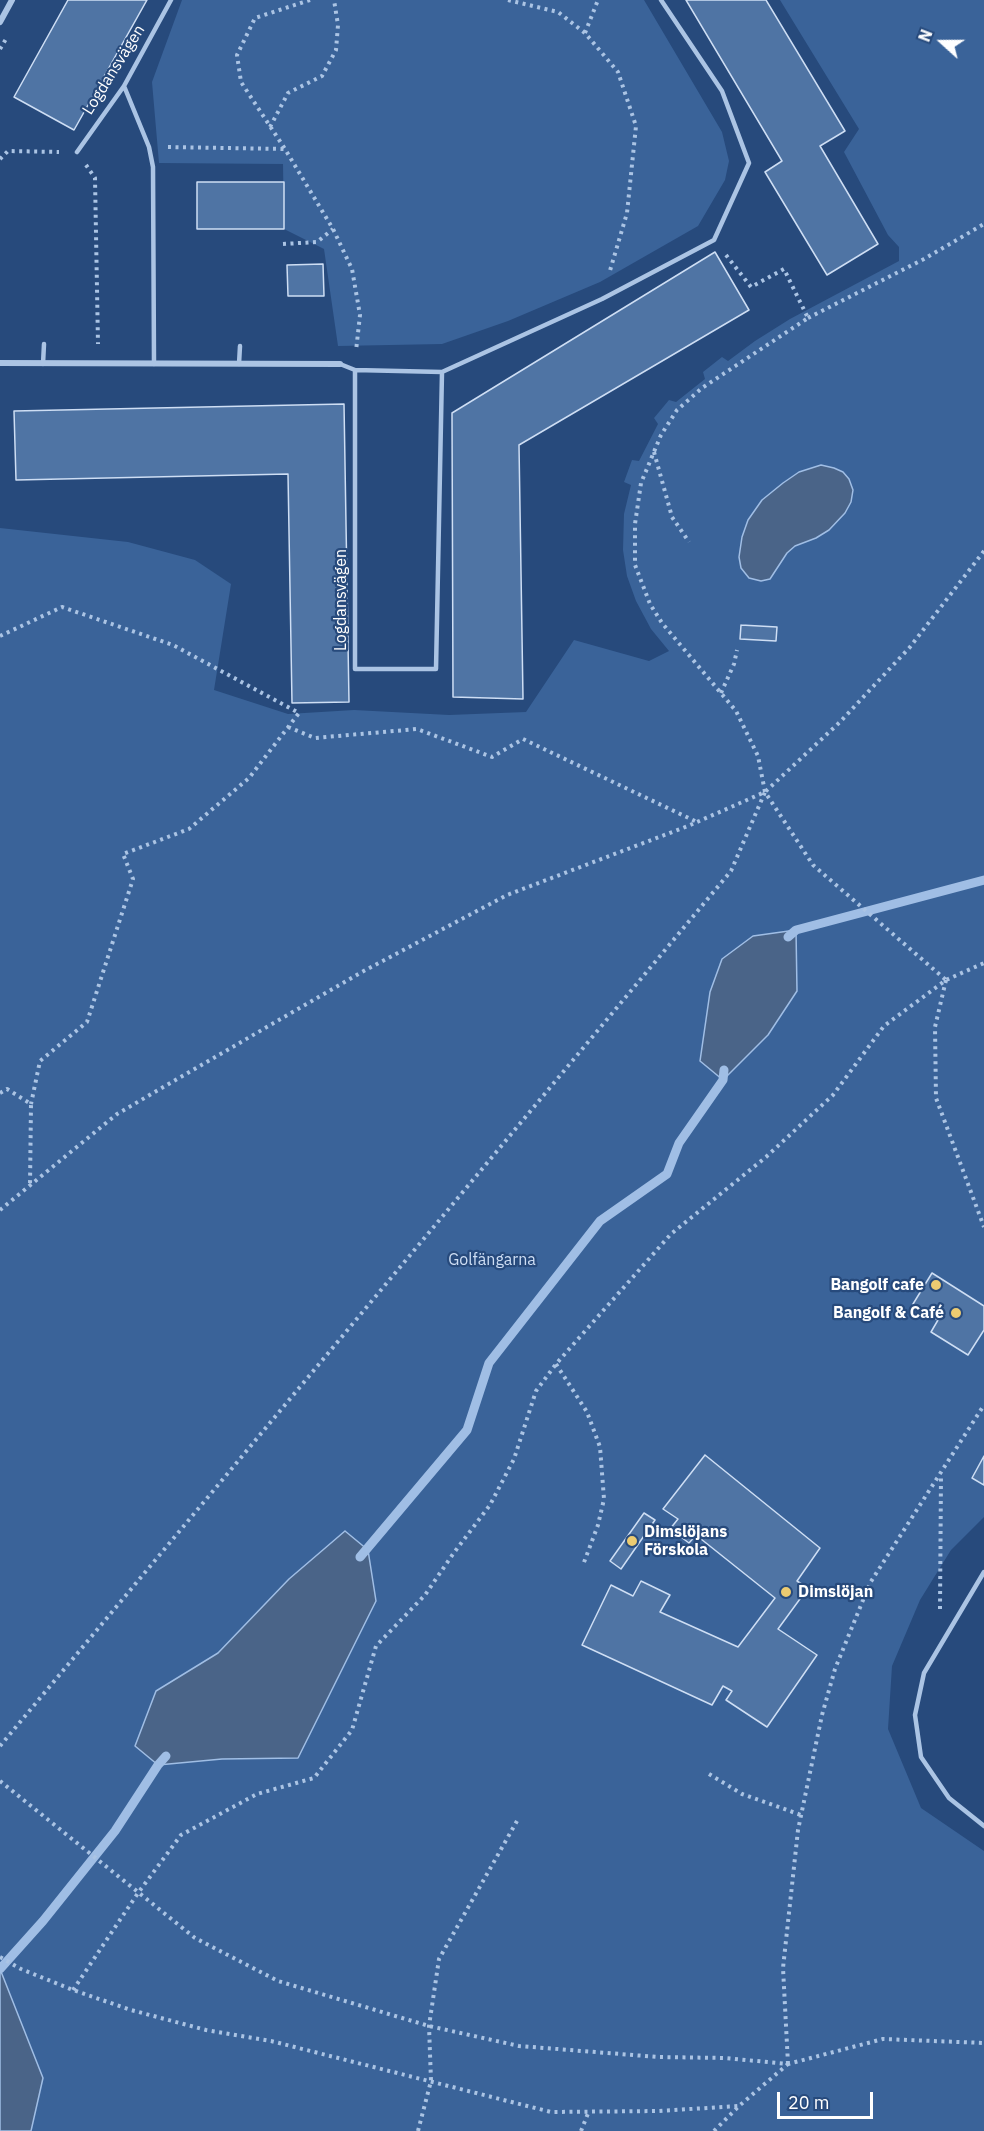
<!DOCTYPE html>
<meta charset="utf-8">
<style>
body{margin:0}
#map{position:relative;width:984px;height:2131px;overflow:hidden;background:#274a7c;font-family:"IBM Plex Sans",sans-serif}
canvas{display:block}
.north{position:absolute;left:912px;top:12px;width:60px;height:60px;-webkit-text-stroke:4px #274a7c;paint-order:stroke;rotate:291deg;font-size:16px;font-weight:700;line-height:24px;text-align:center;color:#fff}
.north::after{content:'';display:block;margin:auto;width:21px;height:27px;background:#fff;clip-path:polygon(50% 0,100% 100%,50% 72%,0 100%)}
.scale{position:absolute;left:777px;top:2092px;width:96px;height:27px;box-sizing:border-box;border:3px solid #fff;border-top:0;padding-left:8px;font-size:18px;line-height:21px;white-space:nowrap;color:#fff;-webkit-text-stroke:4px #274a7c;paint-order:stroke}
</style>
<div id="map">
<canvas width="984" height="2131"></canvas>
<div class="north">N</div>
<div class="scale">20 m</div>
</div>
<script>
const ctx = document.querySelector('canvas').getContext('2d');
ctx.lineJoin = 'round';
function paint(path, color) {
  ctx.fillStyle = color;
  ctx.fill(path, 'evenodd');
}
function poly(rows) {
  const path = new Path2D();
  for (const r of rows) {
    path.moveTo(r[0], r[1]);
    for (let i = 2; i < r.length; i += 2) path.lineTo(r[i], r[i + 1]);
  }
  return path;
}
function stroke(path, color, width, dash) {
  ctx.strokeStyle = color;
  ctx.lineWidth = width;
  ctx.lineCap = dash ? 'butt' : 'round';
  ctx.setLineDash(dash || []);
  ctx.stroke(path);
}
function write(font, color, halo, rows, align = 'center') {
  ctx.font = font + ' "IBM Plex Sans",sans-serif';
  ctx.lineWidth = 4.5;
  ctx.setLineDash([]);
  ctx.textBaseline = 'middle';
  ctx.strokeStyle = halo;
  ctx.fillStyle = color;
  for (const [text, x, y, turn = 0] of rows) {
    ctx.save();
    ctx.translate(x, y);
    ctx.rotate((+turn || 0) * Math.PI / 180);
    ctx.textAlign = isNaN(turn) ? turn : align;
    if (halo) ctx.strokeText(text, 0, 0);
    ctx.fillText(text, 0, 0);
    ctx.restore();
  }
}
paint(poly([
 [182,0,644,0,722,132,729,161,725,180,698,226,600,282,508,321,442,344,338,346,324,249,284,229,283,164,159,163,152,82],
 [780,0,984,0,984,1517,951,1550,920,1600,892,1666,888,1729,921,1808,984,1851,984,2131,0,2131,0,528,128,542,195,560,231,584,214,690,288,714,354,710,449,715,526,712,574,640,649,661,669,651,651,629,636,601,627,576,623,550,624,514,631,485,624,482,632,460,639,461,658,424,654,418,669,400,676,402,705,379,703,372,722,357,728,361,755,341,790,319,899,261,899,247,888,235,844,152,859,129]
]), '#3a6399');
const water = poly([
 [821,465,834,468,843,472,849,479,853,490,851,502,845,513,829,530,816,538,795,546,787,553,770,579,761,581,749,578,741,568,739,557,742,537,748,520,762,500,783,483,799,472,821,465],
 [796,930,797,991,768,1035,723,1080,700,1061,710,992,722,959,753,936,796,930],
 [345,1531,368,1550,376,1601,298,1758,222,1759,158,1765,135,1746,156,1691,218,1653,289,1579,345,1531],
 [0,1969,43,2078,31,2131,0,2131,0,1969]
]);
paint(water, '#4a6488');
stroke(water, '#a0bee5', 1.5);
stroke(poly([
 [788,937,796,930,984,880],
 [360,1557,467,1430,489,1363,600,1221,667,1174,679,1143,723,1080,724,1070],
 [0,1969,43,1921,115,1831,158,1765,166,1756]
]), '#a0bee5', 9);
const building = poly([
 [68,0,147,0,74,130,14,97,68,0],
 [686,0,766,0,845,131,820,146,878,244,827,275,765,172,782,161,686,0],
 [197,182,284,182,284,229,197,229,197,182],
 [715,252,749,310,519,445,523,699,453,697,452,413,715,252],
 [323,264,324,296,288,296,287,265,323,264],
 [344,404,349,702,292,703,288,474,16,480,14,411,344,404],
 [741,625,777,627,776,641,740,639,741,625],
 [932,1273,984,1306,984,1330,968,1355,931,1332,938,1320,913,1304,932,1273],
 [705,1455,820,1548,797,1581,808,1588,778,1629,817,1655,767,1727,726,1700,732,1691,723,1686,712,1705,582,1645,611,1585,633,1596,641,1581,670,1595,660,1612,738,1647,775,1598,696,1535,689,1543,670,1529,678,1519,663,1509,705,1455],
 [984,1456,984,1485,972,1478,984,1456],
 [644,1513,655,1520,621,1569,610,1561,644,1513]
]);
paint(building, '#4f74a4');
stroke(building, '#cedef4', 1.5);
stroke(poly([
 [310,0,255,18,237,55,241,82,285,149,333,229,352,269,360,315,356,351],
 [508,0,558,12,585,33,618,72,636,126,627,213,609,274],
 [585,33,598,0],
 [0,49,6,39],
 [270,127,288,93,322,76,336,50,338,25,334,0],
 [168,147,285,149],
 [0,159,8,151,59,152],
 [86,165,95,178,98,344],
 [283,244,317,242,333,229],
 [726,255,751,287,784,269,808,318,702,388,677,410,661,435,641,483,635,524,635,565,650,604,662,623,736,711,758,756,765,792,813,865,946,980],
 [808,318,924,259,984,224],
 [654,452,672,517,689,542],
 [0,636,62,607,173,645,299,713,249,778,189,829,123,854,133,879,87,1022,40,1061,31,1104],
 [721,693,734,664,737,650],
 [288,727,315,738,417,729,492,757,523,739,697,822],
 [946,980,935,1027,936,1098,984,1227],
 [0,1093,7,1089,31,1104,30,1186],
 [0,1210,117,1114,360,973,507,895,688,826,765,792,840,722,910,647,984,551],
 [556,1364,587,1412,600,1447,604,1499,598,1525,583,1565],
 [940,1609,941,1475],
 [0,1746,731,871,765,792],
 [709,1774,742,1794,801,1815],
 [0,1781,195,1938,278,1981,429,2026,519,2046,658,2057,725,2058,788,2064,883,2039,984,2043],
 [0,1957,21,1969,73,1990,131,2010,206,2030,271,2041,551,2112,658,2111,739,2106],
 [73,1990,138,1893,181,1835,257,1794,314,1778,352,1730,376,1646,425,1595,453,1554,490,1505,514,1459,536,1391,556,1364,609,1304,671,1234,766,1157,833,1095,884,1026,946,980,984,963],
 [788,2064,783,1968,798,1830,822,1715,835,1669,870,1583,984,1405],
 [418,2131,431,2081,429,2026,439,1959,517,1821],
 [581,2131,589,2111],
 [714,2131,739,2106,788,2064]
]), '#abc4e4', 4, [3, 4.5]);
stroke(poly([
 [124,86,149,147,153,167,154,364],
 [77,152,124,86,171,0],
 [43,364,44,344],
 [239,364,240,346],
 [340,364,355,370,442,372,602,299,714,240,749,163,722,91,661,0],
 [355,370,355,669,436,669,442,372],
 [984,1572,924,1673,915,1715,921,1757,949,1798,984,1826]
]), '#abc4e4', 4.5);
stroke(poly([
 [0,22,12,0],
 [0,363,340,364]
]), '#abc4e4', 6);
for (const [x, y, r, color] of [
 [936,1285,6,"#eccb71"],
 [956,1313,6,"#eccb71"],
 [632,1541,6,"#eccb71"],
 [786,1592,6,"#eccb71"]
]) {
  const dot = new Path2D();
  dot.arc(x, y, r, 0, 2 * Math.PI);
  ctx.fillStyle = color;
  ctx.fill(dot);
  stroke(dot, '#274a7c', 2);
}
write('16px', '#fff', '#274a7c', [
 ["Logdansvägen",114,70,-58],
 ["Logdansvägen",341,600,-90]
]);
write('16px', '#cedef4', '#274a7c', [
 ["Golfängarna",492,1260]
]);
write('bold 16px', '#fff', '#274a7c', [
 ["Bangolf cafe",924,1285],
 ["Bangolf & Café",944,1313],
 ["Dimslöjans",644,1532,"left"],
 ["Förskola",644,1550,"left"],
 ["Dimslöjan",798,1592,"left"]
], 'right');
</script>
